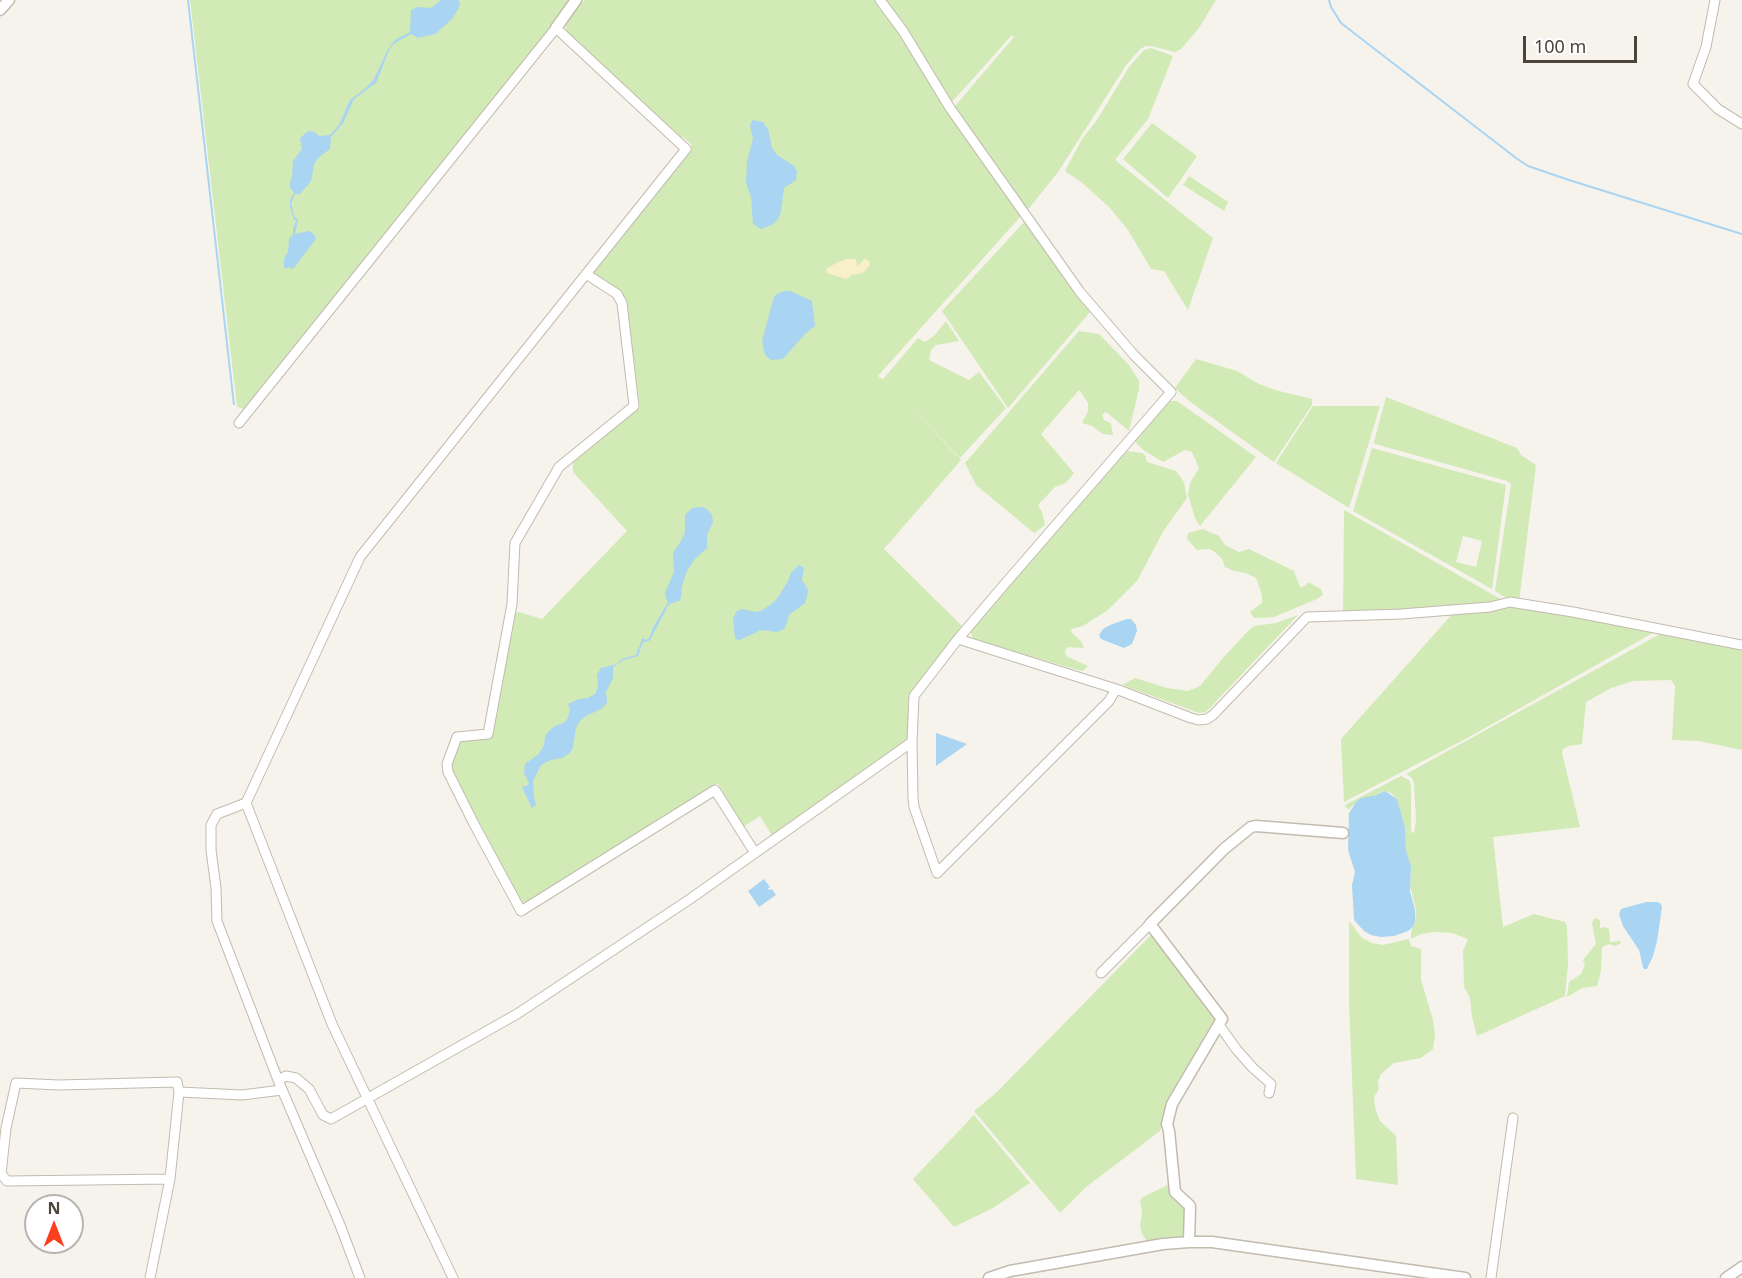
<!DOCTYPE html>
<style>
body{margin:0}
#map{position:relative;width:1742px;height:1278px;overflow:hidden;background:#f6f3ec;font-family:"Noto Sans",sans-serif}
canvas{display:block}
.north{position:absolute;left:24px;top:1194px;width:60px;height:60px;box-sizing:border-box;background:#fff;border:2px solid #b7b4b0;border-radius:50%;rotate:0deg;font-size:16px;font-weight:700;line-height:24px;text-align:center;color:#4b4439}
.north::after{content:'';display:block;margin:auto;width:21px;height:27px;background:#fc3f1d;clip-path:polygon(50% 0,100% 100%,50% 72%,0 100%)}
.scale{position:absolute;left:1523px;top:36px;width:114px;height:27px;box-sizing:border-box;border:3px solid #4b4439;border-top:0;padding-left:8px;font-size:18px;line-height:21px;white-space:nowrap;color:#4b4439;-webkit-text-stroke:4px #fff;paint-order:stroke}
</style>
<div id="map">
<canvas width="1742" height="1278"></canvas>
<div class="north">N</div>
<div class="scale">100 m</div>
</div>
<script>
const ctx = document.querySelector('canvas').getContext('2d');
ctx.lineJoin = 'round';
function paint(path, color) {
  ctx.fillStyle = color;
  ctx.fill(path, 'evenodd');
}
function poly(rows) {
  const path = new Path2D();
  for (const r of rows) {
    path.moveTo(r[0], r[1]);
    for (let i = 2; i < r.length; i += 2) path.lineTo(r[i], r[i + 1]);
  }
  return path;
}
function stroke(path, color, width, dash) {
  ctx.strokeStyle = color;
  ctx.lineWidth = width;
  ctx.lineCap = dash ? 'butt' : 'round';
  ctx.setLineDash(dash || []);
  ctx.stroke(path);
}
paint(poly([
 [190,0,570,0,557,20,247,410,237,407],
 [584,0,875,0,899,32,1020,214,1020,217,878,376,884,380,883,379,918,338,925,342,935,335,946,321,959,341,936,345,931,350,929,360,969,380,979,372,1006,408,960,458,902,398,961,460,884,549,962,626,911,694,908,702,909,740,772,836,760,816,743,827,718,783,526,903,521,902,452,771,451,764,459,742,463,740,491,738,514,614,519,612,542,619,627,531,573,472,573,462,640,407,626,299,621,292,592,272,692,145,683,137,679,137,567,32,565,24],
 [884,0,1216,0,1199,28,1181,49,1175,52,1151,46,1146,46,1140,49,1127,64,1058,172,1027,211,955,106,1014,37,1012,35,952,102],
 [1151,48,1173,56,1148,119,1115,160,1213,238,1188,310,1164,271,1151,269,1128,230,1109,207,1081,182,1065,171,1082,139,1097,120,1129,67,1144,50],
 [1152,123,1197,156,1168,198,1123,159],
 [1189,176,1228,202,1224,211,1183,185],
 [1025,221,1090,312,1008,408,942,311],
 [1079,331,1099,334,1129,365,1139,381,1139,389,1129,431,1106,412,1102,415,1104,420,1111,423,1113,435,1103,434,1092,426,1082,423,1088,411,1088,403,1079,390,1041,434,1074,473,1066,483,1055,487,1038,505,1042,512,1045,525,1034,533,976,485,965,463],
 [1196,359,1237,371,1259,384,1275,390,1312,399,1312,405,1274,462,1189,401,1175,388],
 [1386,397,1517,448,1521,455,1536,465,1519,602,1511,601,1495,591,1511,484,1507,481,1375,444,1374,442],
 [1169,401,1177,401,1256,457,1200,526,1195,518,1188,494,1190,483,1199,468,1192,452,1185,450,1163,462,1143,450,1134,440],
 [1313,406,1380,406,1349,508,1276,463],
 [1372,448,1506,485,1492,589,1353,511],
 [1463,536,1482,541,1476,567,1456,562],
 [1127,451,1142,453,1145,455,1147,462,1176,471,1184,482,1187,498,1164,530,1137,581,1108,610,1083,626,1071,629,1072,633,1081,641,1084,648,1068,647,1065,651,1066,656,1088,666,1083,671,1074,669,973,639,970,631],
 [1344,510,1504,601,1491,605,1343,615],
 [1203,529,1219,536,1225,545,1239,552,1249,549,1294,571,1300,587,1305,586,1308,582,1321,589,1323,595,1317,599,1274,617,1254,618,1250,612,1262,603,1262,595,1256,578,1246,573,1234,571,1225,567,1222,559,1215,552,1210,549,1197,550,1187,539,1188,533],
 [1511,604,1658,630,1471,736,1344,802,1341,739,1455,611],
 [1298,615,1206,712,1199,713,1122,685,1135,678,1167,688,1188,691,1200,686,1223,658,1245,634,1254,626,1276,623],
 [1664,632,1742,647,1742,750,1699,741,1672,740,1675,686,1671,680,1633,681,1611,688,1586,702,1582,744,1568,746,1563,749,1562,753,1580,827,1493,837,1503,927,1534,914,1565,922,1567,926,1568,964,1565,996,1477,1036,1472,1017,1470,998,1464,987,1463,951,1468,939,1452,933,1435,932,1421,934,1411,939,1411,932,1415,922,1416,910,1410,885,1411,867,1406,850,1405,828,1397,799,1391,793,1385,791,1377,795,1360,799,1349,809,1346,808,1345,805,1401,776,1409,780,1411,785,1411,832,1414,833,1416,820,1414,784,1412,778,1406,774],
 [1595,918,1600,920,1600,928,1605,927,1609,929,1610,942,1621,941,1620,944,1615,946,1609,944,1602,947,1601,971,1597,986,1582,988,1567,997,1569,982,1581,974,1585,965,1583,960,1596,944,1592,923],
 [1349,921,1362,938,1372,943,1383,945,1409,939,1411,946,1421,949,1421,980,1433,1020,1435,1035,1433,1049,1421,1058,1394,1063,1381,1074,1378,1081,1379,1089,1374,1097,1375,1108,1380,1121,1396,1136,1398,1185,1356,1179,1349,1002],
 [1151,935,1215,1018,1167,1100,1160,1131,1086,1187,1060,1213,974,1111,996,1093],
 [974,1115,1030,1183,993,1208,954,1227,913,1179],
 [1168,1185,1170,1196,1184,1209,1183,1238,1147,1241,1142,1234,1140,1226,1142,1213,1140,1201,1143,1197]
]), '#d2eab5');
paint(poly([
 [847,259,855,259,858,266,864,259,868,260,870,265,863,273,852,275,846,279,827,273,826,269,836,263]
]), '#f9efc9');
paint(poly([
 [187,0,189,0,235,405,233,405],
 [441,0,458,0,460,2,459,8,452,19,435,34,418,38,411,34,395,43,390,48,376,83,354,99,343,123,331,137,330,149,319,157,314,164,311,181,300,194,295,194,291,203,294,216,298,220,295,234,309,231,314,234,316,239,293,269,288,267,286,269,284,267,284,259,288,252,289,239,293,235,293,229,296,221,293,217,290,207,290,200,294,193,290,187,290,184,292,176,293,161,302,149,300,138,308,131,315,132,319,136,330,135,339,125,350,100,367,87,374,79,388,49,395,40,410,32,411,10,418,7,431,8],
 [753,120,763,122,768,129,772,148,776,154,794,166,797,171,796,180,784,188,781,212,778,219,773,224,761,229,753,224,751,197,746,183,747,161,753,139,750,125],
 [784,291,790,291,812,301,815,326,805,334,783,359,771,360,765,355,762,341,774,297,777,294],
 [702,507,707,509,712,515,713,522,707,535,707,548,694,560,687,571,682,586,681,598,679,601,669,604,650,640,649,641,643,642,638,656,624,660,613,667,613,678,606,692,607,703,601,709,586,716,579,722,576,728,573,748,570,753,562,758,551,760,541,765,533,781,534,797,536,805,532,808,522,787,528,785,529,783,524,773,525,764,539,754,544,745,545,736,549,731,555,726,565,722,568,718,570,709,568,704,579,699,588,698,595,694,598,687,597,675,601,668,617,664,622,659,636,655,642,639,643,638,646,640,649,638,654,626,668,602,666,598,665,593,674,572,673,553,681,541,685,532,685,515,692,508],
 [799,565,804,568,802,580,808,590,807,597,805,603,789,615,785,628,778,632,761,630,740,640,735,639,733,619,736,612,741,609,756,612,761,611,770,605,777,599,788,581,791,573],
 [1127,619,1131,619,1136,625,1137,631,1132,644,1124,648,1101,639,1099,635,1103,629,1110,625],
 [936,733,967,744,936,766],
 [1385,791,1397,799,1405,827,1406,850,1411,866,1410,891,1415,910,1415,922,1413,927,1408,931,1394,936,1381,937,1371,935,1364,931,1354,920,1352,885,1355,872,1348,850,1349,813,1356,802,1361,798,1377,795],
 [764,879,770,887,768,888,769,890,772,889,776,895,759,907,748,891],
 [1646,902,1657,902,1660,903,1662,907,1657,941,1653,956,1647,969,1644,969,1643,967,1639,950,1623,926,1619,914,1621,909]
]), '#a9d4f2');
stroke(poly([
 [1329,0,1331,7,1341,23,1516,158,1528,166,1569,180,1742,234]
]), '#a9d4f2', 2);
const minor = poly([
 [880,0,903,31,950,108,1080,292,1134,355,1171,392,1003,586,958,639,914,696,912,742,913,798,914,807,937,873,1109,701,1116,689],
 [1715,0,1706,47,1693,84,1718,109,1742,124],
 [586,274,617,294,622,303,634,406,559,467,515,543,512,604,488,734,457,737,447,764,448,772,474,824,521,911,715,790,755,853],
 [239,423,556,28,686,149,360,557,246,803,217,814,211,825,211,850,216,888,217,921,278,1080,340,1225,360,1278],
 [958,639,1116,689,1191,718,1199,720,1207,719,1213,715,1307,617,1401,614,1490,607,1510,602,1573,612,1742,645],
 [246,803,332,1024,453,1278],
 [1101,973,1150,924],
 [1219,1025,1237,1050,1253,1068,1271,1084,1269,1093],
 [278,1080,286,1076,296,1078,309,1089,323,1115,331,1119,517,1014,690,899,912,742],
 [179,1092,242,1095,282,1090],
 [150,1278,170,1179,179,1092,177,1082,59,1085,16,1083,6,1128,1,1174,7,1181,170,1179],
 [1491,1278,1513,1118]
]);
const tertiary = poly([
 [0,10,9,0],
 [556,28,576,0],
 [1189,1242,1190,1206,1175,1192,1169,1131,1167,1124,1172,1104,1222,1019,1150,924,1224,849,1251,827,1256,826,1343,833],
 [989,1278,1010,1271,1163,1244,1189,1242,1212,1242,1465,1278],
 [1726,1278,1742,1267]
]);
stroke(minor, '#c2bbae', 11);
stroke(tertiary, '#c2bbae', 13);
stroke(minor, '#fff', 9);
stroke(tertiary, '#fff', 10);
</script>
